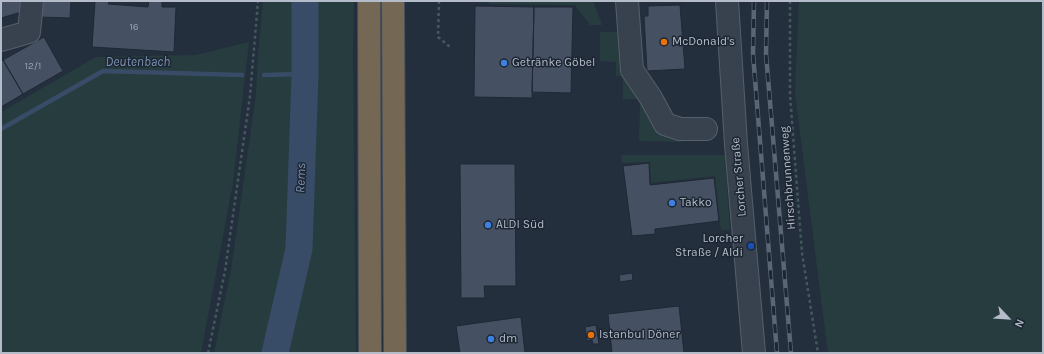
<!DOCTYPE html>
<meta charset="utf-8">
<style>
body{margin:0}
#map{position:relative;width:1044px;height:354px;overflow:hidden;background:#242f3e;font-family:Karla,sans-serif}
canvas{display:block}
.frame{position:absolute;inset:0;border:2px solid #b4bcc9;pointer-events:none}
.north{position:absolute;left:988px;top:298px;width:40px;height:40px;-webkit-text-stroke:3px #1d2633;paint-order:stroke;rotate:115deg;font-size:11px;font-weight:700;line-height:16px;text-align:center;color:#b4bcc9}
.north::after{content:'';display:block;margin:auto;width:14px;height:18px;background:#b4bcc9;clip-path:polygon(50% 0,100% 100%,50% 72%,0 100%)}
</style>
<div id="map">
<canvas width="1044" height="354"></canvas>
<div class="frame"></div>
<div class="north">N</div>
</div>
<script>
const ctx = document.querySelector('canvas').getContext('2d');
ctx.lineJoin = 'round';
function paint(path, color) {
  ctx.fillStyle = color;
  ctx.fill(path, 'evenodd');
}
function poly(rows) {
  const path = new Path2D();
  for (const r of rows) {
    path.moveTo(r[0], r[1]);
    for (let i = 2; i < r.length; i += 2) path.lineTo(r[i], r[i + 1]);
  }
  return path;
}
function stroke(path, color, width, dash) {
  ctx.strokeStyle = color;
  ctx.lineWidth = width;
  ctx.lineCap = dash ? 'butt' : 'round';
  ctx.setLineDash(dash || []);
  ctx.stroke(path);
}
function write(font, color, halo, rows, align = 'center') {
  ctx.font = font + ' Karla,sans-serif';
  ctx.lineWidth = 3;
  ctx.setLineDash([]);
  ctx.textBaseline = 'middle';
  ctx.strokeStyle = halo;
  ctx.fillStyle = color;
  for (const [text, x, y, turn = 0] of rows) {
    ctx.save();
    ctx.translate(x, y);
    ctx.rotate((+turn || 0) * Math.PI / 180);
    ctx.textAlign = isNaN(turn) ? turn : align;
    if (halo) ctx.strokeText(text, 0, 0);
    ctx.fillText(text, 0, 0);
    ctx.restore();
  }
}
paint(poly([
 [263,1,354,1,353,58,356,353,214,353,231,270,256,94,258,55],
 [487,1,593,1,602,25,590,25,575,5,490,4],
 [799,1,1043,1,1043,353,828,353,795,93],
 [600,32,622,32,682,133,682,142,639,141,640,99,623,99,623,76,616,76,616,62,600,61],
 [249,42,233,183,201,353,1,353,1,112,96,57,196,55],
 [621,155,725,155,730,230,721,230,715,176,651,183,650,162,622,163]
]), '#263c3f');
stroke(poly([
 [264,75,305,74],
 [1,129,103,71,242,75]
]), '#394c67', 4.5);
stroke(poly([
 [275,353,299,249,305,74,305,1]
]), '#394c67', 27);
const building = poly([
 [1,1,22,1,25,11,1,18,1,1],
 [39,1,71,1,70,18,39,17,39,1],
 [95,1,109,1,108,4,148,7,149,1,162,1,162,7,176,7,174,52,92,47,95,1],
 [680,5,685,69,647,71,644,16,648,16,648,6,680,5],
 [475,6,534,7,532,98,474,97,475,6],
 [534,7,573,7,571,93,532,92,534,7],
 [44,37,63,71,23,94,3,60,44,37],
 [3,60,23,94,1,107,1,61,3,60],
 [649,163,650,185,714,178,719,221,655,229,655,234,632,236,623,166,649,163],
 [460,164,515,164,516,286,484,286,485,298,461,298,460,164],
 [632,273,633,280,620,282,619,275,632,273],
 [679,306,684,353,612,353,608,314,679,306],
 [521,317,525,353,460,353,456,326,521,317],
 [596,325,599,344,593,344,592,340,587,341,585,327,596,325]
]);
paint(building, '#455162');
stroke(building, '#1f2835', 1);
const minor = poly([
 [627,1,632,70,651,98,665,124,680,129,706,129],
 [727,1,736,144,754,353],
 [1,40,29,32,32,1]
]);
const highway = poly([
 [369,1,370,353],
 [393,1,395,353]
]);
stroke(minor, '#565f6c', 24);
stroke(highway, '#434c59', 24);
stroke(poly([
 [439,1,438,37,450,47],
 [790,1,790,95,802,253,818,353],
 [208,353,225,271,250,96,258,1]
]), '#44595c', 2.5, [3, 3]);
stroke(minor, '#38414e', 22);
stroke(highway, '#746855', 22);
const rail = poly([
 [754,1,753,54,777,353],
 [767,1,766,54,791,353]
]);
stroke(rail, '#5a6575', 4.5);
stroke(rail, '#1d2633', 3, [9]);
for (const [x, y, r, color] of [
 [664,42,4,"#e8710a"],
 [504,63,4,"#3f7fe0"],
 [672,203,4,"#3f7fe0"],
 [488,225,4,"#3f7fe0"],
 [751,246,4,"#1a4fb4"],
 [591,335,4,"#e8710a"],
 [491,339,4,"#3f7fe0"]
]) {
  const dot = new Path2D();
  dot.arc(x, y, r, 0, 2 * Math.PI);
  ctx.fillStyle = color;
  ctx.fill(dot);
  stroke(dot, '#1d2633', 1.5);
}
write('10px', '#98a1af', null, [
 ["16",134,27],
 ["12/1",33,66]
]);
write('12px', '#b4bcc9', '#1d2633', [
 ["McDonald's",672,42],
 ["Getränke Göbel",512,63],
 ["Takko",680,203],
 ["ALDI Süd",496,225],
 ["Lorcher",743,239,"right"],
 ["Straße / Aldi",743,253,"right"],
 ["Istanbul Döner",599,335],
 ["dm",499,339]
], 'left');
write('12px', '#b4bcc9', '#1d2633', [
 ["Lorcher Straße",739,177,-95],
 ["Hirschbrunnenweg",788,178,-94]
]);
write('italic 13px', '#7c92b1', '#1d2633', [
 ["Deutenbach",138,62],
 ["Rems",301,178,-88]
]);
</script>
